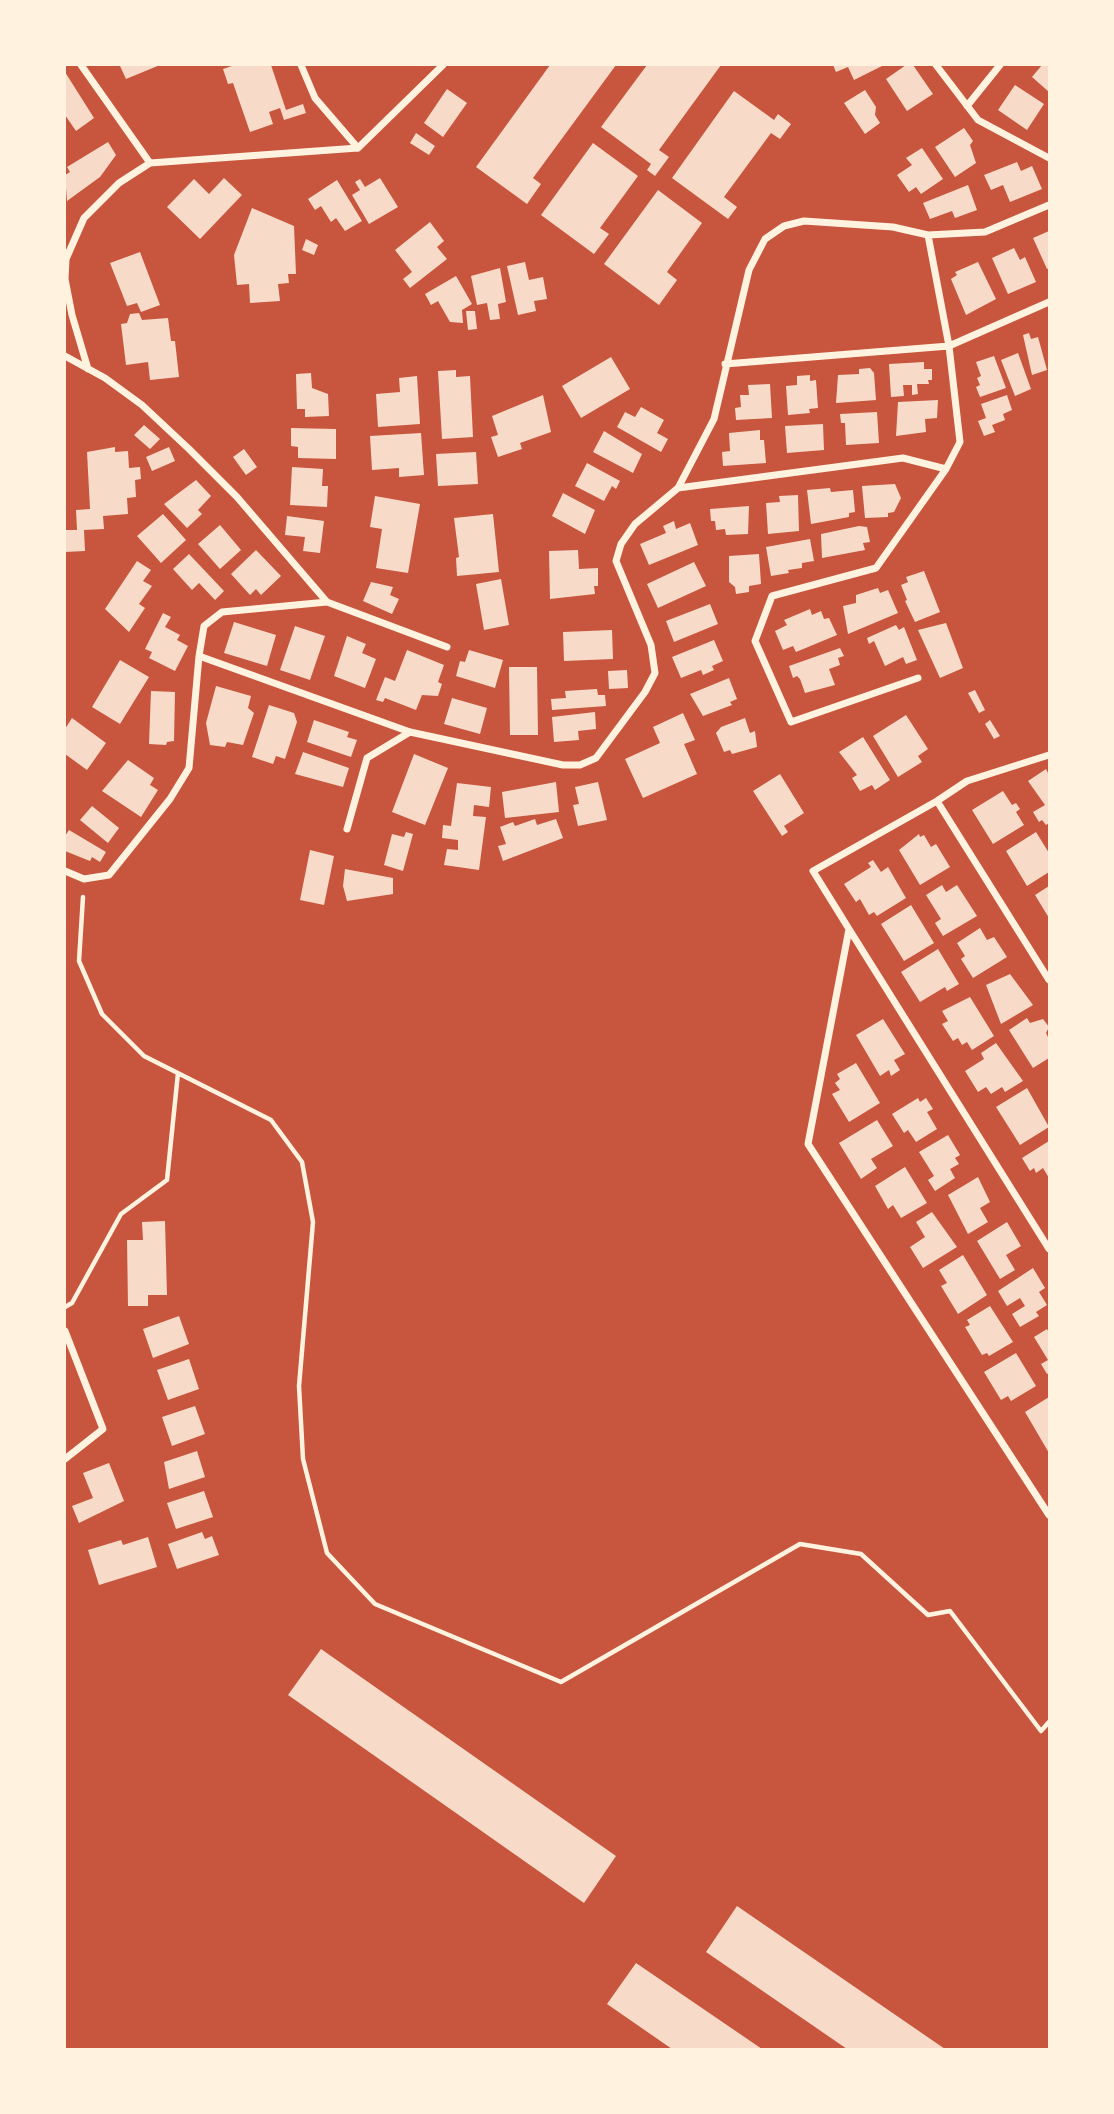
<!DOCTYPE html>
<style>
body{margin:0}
#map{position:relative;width:1114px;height:2114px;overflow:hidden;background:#c8553d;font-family:"Golos Text",sans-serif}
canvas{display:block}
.frame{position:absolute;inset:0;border:66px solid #fff3e0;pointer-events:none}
</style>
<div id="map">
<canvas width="1114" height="2114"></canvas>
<div class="frame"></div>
</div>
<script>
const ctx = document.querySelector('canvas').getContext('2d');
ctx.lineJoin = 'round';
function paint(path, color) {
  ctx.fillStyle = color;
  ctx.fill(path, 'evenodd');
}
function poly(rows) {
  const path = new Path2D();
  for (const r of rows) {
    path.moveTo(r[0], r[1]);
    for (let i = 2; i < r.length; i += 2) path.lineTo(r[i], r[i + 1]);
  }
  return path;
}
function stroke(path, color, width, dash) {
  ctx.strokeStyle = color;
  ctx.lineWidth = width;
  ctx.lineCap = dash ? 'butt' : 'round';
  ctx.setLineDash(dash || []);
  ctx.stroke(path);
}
paint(poly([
 [124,65,160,65,126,79,120,66],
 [235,65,271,65,286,110,303,104,306,113,284,120,280,108,269,112,273,124,250,132,233,83,228,84,223,69],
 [550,65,616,65,533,178,541,184,527,204,476,167],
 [647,65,721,65,659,150,669,157,655,176,647,170,651,164,601,127],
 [833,65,884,65,854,80,848,67,836,72],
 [906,65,913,65,933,94,907,111,886,79],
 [1042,65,1049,65,1049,92,1032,77],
 [65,72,94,118,76,131,65,115],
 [1015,85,1044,104,1027,130,998,110],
 [447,89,467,103,443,137,424,123],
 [865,90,876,107,875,115,880,123,865,134,844,103],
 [734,91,774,120,778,114,791,124,780,139,771,133,724,197,737,207,728,219,672,178],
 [964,128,973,141,970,145,976,163,955,177,935,147],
 [416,133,435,146,429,155,410,143],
 [108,142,116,155,100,177,67,201,65,175,70,172,67,167],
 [593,143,638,176,600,228,609,234,594,254,541,215],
 [922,148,943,179,921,194,916,187,909,192,897,175,912,165,906,158],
 [1017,162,1021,171,1032,166,1042,189,1010,202,1003,185,991,190,984,175],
 [224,178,242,195,200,239,167,207,194,179,209,194],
 [380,178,398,207,369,224,352,195,360,190,355,182,360,179,365,187],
 [337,180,362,221,345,231,336,218,331,222,321,206,315,210,308,199],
 [968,185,977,210,955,218,952,211,930,219,923,203],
 [658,190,702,223,667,272,677,280,659,305,604,264],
 [252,208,294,226,296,274,288,274,289,283,278,284,280,301,250,303,249,284,237,285,234,255],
 [430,222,444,241,437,247,447,259,410,288,403,279,412,272,395,250],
 [1049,231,1049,268,1047,269,1033,238],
 [306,239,318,245,314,255,302,250],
 [1014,248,1020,260,1025,257,1036,282,1008,294,992,258],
 [140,252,160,305,141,312,137,303,127,306,110,263],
 [525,262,529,280,543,277,547,299,534,301,536,311,518,315,507,266],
 [978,262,996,299,966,315,951,279,957,275,955,272],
 [500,268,506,302,498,304,500,319,490,320,487,303,477,305,471,276],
 [456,276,472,304,462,310,463,323,450,322,438,301,431,305,425,294],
 [466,311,475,311,477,329,468,330],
 [139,313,142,320,168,318,171,341,175,341,179,377,150,380,148,362,126,365,121,324,127,323,130,314],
 [1029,333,1031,339,1038,337,1047,370,1032,375,1023,335],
 [1018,353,1031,389,1015,396,1001,360],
 [994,356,1006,388,980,397,976,387,980,385,977,378,981,376,976,362],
 [611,357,630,389,581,418,562,386],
 [924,362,924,369,932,369,932,380,928,380,929,384,917,384,918,394,912,395,912,385,903,385,904,396,891,397,889,364],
 [870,368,874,373,876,400,836,403,838,375,859,374,859,369],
 [456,370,456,377,470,376,473,437,442,439,438,371],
 [311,373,312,388,328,394,329,416,305,417,305,409,297,409,296,374],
 [810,375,810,381,816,380,818,408,809,409,810,413,788,415,786,386,797,385,797,376],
 [417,376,420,424,378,427,376,394,400,392,399,378],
 [770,384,772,418,736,420,735,408,741,407,740,395,749,395,748,385],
 [543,395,551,432,520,443,522,449,498,457,491,437,498,435,492,416],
 [1007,395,1012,410,1003,414,1005,420,992,425,995,432,984,436,978,421,986,418,981,404],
 [938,400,937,418,925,419,926,432,896,436,898,402],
 [641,407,664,420,657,433,668,439,661,452,617,427,625,412,635,417],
 [877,412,879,443,846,445,845,423,841,423,840,414],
 [823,424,824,450,787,453,785,426],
 [144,425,160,439,150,449,134,435],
 [291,428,336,429,336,459,298,458,298,447,291,446],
 [760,430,760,440,764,440,766,463,723,466,722,452,730,451,729,433],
 [604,431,642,454,633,473,593,452],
 [421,433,424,475,399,477,399,468,372,470,370,436],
 [115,447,115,452,128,451,129,468,140,467,141,479,135,480,136,497,127,498,128,514,103,516,104,529,84,530,85,551,65,552,65,530,77,530,76,510,90,509,87,452],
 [169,447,175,461,152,471,146,457],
 [244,449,257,467,246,475,233,457],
 [476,452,478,484,438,486,436,454],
 [587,463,620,481,616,489,612,486,604,501,575,486],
 [292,467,323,469,322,486,328,486,327,507,290,505],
 [196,480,211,496,198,510,202,514,187,528,164,504],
 [895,484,901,498,894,512,888,513,888,517,865,518,862,486],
 [830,488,831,492,853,490,855,512,849,513,849,517,811,524,807,490],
 [563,493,595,510,585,534,552,516],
 [798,495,799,531,768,534,766,503,780,502,779,496],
 [375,496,420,504,408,573,376,568,382,529,370,527],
 [749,506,748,534,726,535,725,529,716,530,715,521,711,521,710,509],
 [163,514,186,540,161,563,137,536],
 [493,514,499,572,457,576,456,558,459,557,454,518],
 [287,516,324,521,320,553,303,551,305,537,285,535],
 [674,521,676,529,690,523,698,545,649,565,640,544,666,533,663,526],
 [220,525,241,550,220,569,198,544],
 [859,526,867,527,870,542,863,543,865,550,822,558,821,534],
 [810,539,814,561,802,563,802,568,788,570,789,573,771,576,766,547],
 [256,550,281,576,261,595,256,589,250,595,231,574],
 [578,550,579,569,598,568,598,586,594,586,595,594,550,599,549,551],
 [189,554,224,591,215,600,199,583,192,590,173,569],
 [759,554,761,584,749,586,749,592,736,594,735,587,729,582,729,556],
 [137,561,151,570,143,581,152,586,139,604,145,608,129,632,105,609],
 [694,562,706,586,658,608,647,584],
 [924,571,940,612,915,622,905,601,907,600,901,585,908,582,906,577],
 [501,579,509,625,484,630,476,584],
 [371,582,393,587,390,595,399,599,392,614,363,601],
 [878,588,880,593,888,590,898,613,848,634,843,606,856,603,856,595],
 [710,604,718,624,674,642,666,621],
 [810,609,812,615,821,611,824,619,829,618,837,635,796,652,793,646,783,650,775,631,787,625,784,620],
 [163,613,171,617,165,627,180,635,177,640,188,646,175,671,149,658,152,652,145,649],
 [234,622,276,635,267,666,224,653],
 [946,623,963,668,940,678,918,630],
 [896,625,899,630,904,627,917,660,906,664,903,657,885,666,874,641,869,644,867,638],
 [295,626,325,636,310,680,280,670],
 [612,630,613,659,564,661,563,632],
 [347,636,366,644,362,653,376,659,365,688,334,676],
 [714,640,723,661,712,666,714,670,703,675,701,670,681,678,672,657],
 [840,648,844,656,838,658,840,665,829,669,835,685,805,693,800,679,797,676,793,678,789,666],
 [407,650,444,665,438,682,442,684,438,696,422,695,416,710,385,698,383,702,376,700,385,677,395,681],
 [469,650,503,660,495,688,456,676,460,661,465,662],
 [120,660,149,677,120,724,92,707],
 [509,667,537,667,538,735,510,735],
 [627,670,628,688,609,689,608,671],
 [729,678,737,699,730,702,732,705,703,716,690,694],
 [216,686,251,696,248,708,254,713,243,745,227,742,225,747,210,745,206,723],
 [597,689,598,695,605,695,606,706,552,710,551,699,566,698,565,691],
 [975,690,985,710,979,713,968,693],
 [151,691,175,692,174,741,167,742,166,745,149,744],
 [452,698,487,708,480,734,444,724],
 [269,705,294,713,297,722,285,759,276,756,273,764,252,757],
 [595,712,596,729,578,731,579,740,554,742,552,717],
 [683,713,695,740,684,744,697,774,643,798,625,759,660,743,653,727],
 [906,715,928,749,918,756,922,762,898,777,873,736],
 [72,718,106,743,87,770,65,754,65,729],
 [745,718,750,733,755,731,757,747,732,754,730,750,724,752,716,733,721,727],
 [314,720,349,732,347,737,357,740,351,757,307,742],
 [990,720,1000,736,994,739,985,724],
 [863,737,890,780,875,790,872,785,860,791,852,778,857,775,839,752],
 [303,752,349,768,343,787,295,774],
 [414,754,448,768,425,825,392,812],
 [128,760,154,778,150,785,158,790,141,817,102,791],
 [1046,769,1049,775,1049,823,1046,825,1042,820,1039,822,1033,812,1045,805,1028,781],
 [780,774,804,813,784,826,788,832,782,836,753,791],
 [556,782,559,812,505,818,502,792],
 [598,782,607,820,578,826,573,805,579,804,575,787],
 [457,783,491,787,489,807,474,805,473,816,486,817,479,870,444,865,447,849,458,850,458,840,442,838,443,825,451,826],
 [1003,791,1012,805,1016,803,1020,809,1016,812,1024,825,993,844,972,810],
 [92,806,119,828,108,843,80,820],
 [535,819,537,825,556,819,563,838,503,861,498,846,506,844,500,827,513,822,515,826],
 [69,830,106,852,100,862,92,857,90,861,65,851,65,836],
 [406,832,413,834,403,871,384,865,392,834,404,837],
 [1036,832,1049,853,1049,872,1027,886,1006,851],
 [919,834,920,837,924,835,931,847,936,844,950,867,920,885,899,850],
 [310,850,334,856,324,905,300,900],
 [873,860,881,872,888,867,906,898,877,916,874,912,869,915,860,899,856,902,844,884,871,867,868,863],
 [345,869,393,878,393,894,347,901,343,886],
 [942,885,946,892,957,885,977,916,943,936,935,923,941,919,926,895],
 [1049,886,1049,918,1035,895],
 [911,905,934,943,904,961,881,924],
 [980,928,987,940,994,937,1007,957,973,978,961,959,965,956,957,943],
 [938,949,959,984,947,991,945,987,920,1002,901,972],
 [1010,974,1033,1005,1001,1024,986,985],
 [970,997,994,1036,972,1050,967,1042,962,1045,958,1038,953,1041,942,1024,948,1021,942,1011],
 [1027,1018,1030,1023,1043,1019,1049,1027,1046,1033,1049,1039,1049,1058,1033,1068,1009,1030],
 [883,1019,905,1054,894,1060,900,1070,891,1076,889,1070,880,1076,856,1035],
 [996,1043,1023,1081,1005,1092,1002,1087,991,1094,986,1087,978,1092,965,1071,984,1059,981,1053],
 [856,1063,880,1103,849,1122,832,1094,840,1090,835,1083,840,1079,837,1074],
 [1027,1088,1049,1127,1020,1145,996,1107],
 [918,1098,920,1102,926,1098,933,1109,927,1112,937,1129,916,1142,908,1130,904,1133,892,1114],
 [877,1120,893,1146,871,1159,877,1168,861,1179,839,1143],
 [948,1135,960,1155,955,1158,959,1164,950,1169,955,1178,935,1191,928,1180,934,1176,919,1152],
 [1049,1141,1049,1178,1043,1168,1036,1173,1034,1168,1030,1171,1022,1158],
 [905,1167,927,1203,901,1218,893,1205,888,1209,875,1186],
 [978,1177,990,1202,980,1208,988,1222,968,1234,948,1195],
 [932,1212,957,1247,923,1268,910,1247,925,1237,916,1222],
 [165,1221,167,1295,148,1295,148,1306,128,1306,127,1240,143,1240,142,1222],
 [1007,1222,1021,1246,1006,1255,1015,1270,1000,1279,977,1241],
 [963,1255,987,1295,958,1314,941,1286,947,1283,939,1270],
 [1033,1268,1045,1288,1039,1292,1047,1305,1036,1312,1039,1316,1020,1327,1012,1314,1025,1306,1020,1298,1007,1306,998,1291],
 [990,1306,1013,1342,989,1356,987,1353,982,1355,965,1327,970,1325,967,1320],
 [179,1316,189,1344,153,1358,143,1329],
 [1047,1329,1049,1333,1049,1373,1047,1374,1041,1364,1048,1360,1034,1337],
 [1016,1353,1036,1386,1011,1401,1008,1396,1001,1400,984,1372],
 [189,1359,199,1389,168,1400,157,1370],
 [1049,1397,1049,1453,1025,1412],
 [195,1406,205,1434,172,1446,162,1417],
 [197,1451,205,1477,169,1489,164,1462],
 [109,1463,124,1501,79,1523,72,1506,93,1498,83,1473],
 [204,1491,213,1517,176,1529,167,1503],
 [202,1532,205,1539,212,1536,219,1555,177,1569,168,1544],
 [148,1537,157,1567,99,1585,88,1550,121,1540,123,1545],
 [321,1649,616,1856,584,1903,288,1695],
 [737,1906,945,2049,847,2049,706,1952],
 [636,1963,762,2049,672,2049,607,2004]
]), '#f7dbc8');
stroke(poly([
 [83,897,79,961,102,1014,144,1056,271,1120,302,1162,313,1222,299,1386,303,1459,327,1553,375,1604,561,1682,800,1544,861,1554,928,1615,950,1611,1041,1731,1049,1722],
 [65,1307,72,1303,121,1214,167,1180,178,1073]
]), '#fff3e0', 4.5);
stroke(poly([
 [81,65,150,163,358,148,443,65],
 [301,65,315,98,358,148],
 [936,65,978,120,1049,158],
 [967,106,1000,65],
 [928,235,985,232,1049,205],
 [65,356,105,378,142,405,189,449,237,497,327,602,222,612,204,626,199,656,410,732,563,765,580,765,596,758,645,692,655,673,651,645,616,561,621,544,635,524,678,488,714,419,749,270,765,239,784,226,804,221,893,227,928,235,949,346,960,442,946,469,876,568,772,596,755,641,791,722,918,678],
 [725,364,949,346,1049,302],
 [88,369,72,315,65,279,66,259,84,218,119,183,150,163],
 [678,488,903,458,946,469],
 [327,602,447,647],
 [937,801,967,781,1049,755],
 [347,829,367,758,410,732],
 [65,871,84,879,109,875,170,799,189,768,199,656],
 [849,929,1049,1249],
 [1049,980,937,801,813,871,849,929,808,1144,1049,1515],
 [65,1331,103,1429,65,1459]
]), '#fff3e0', 7);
</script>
